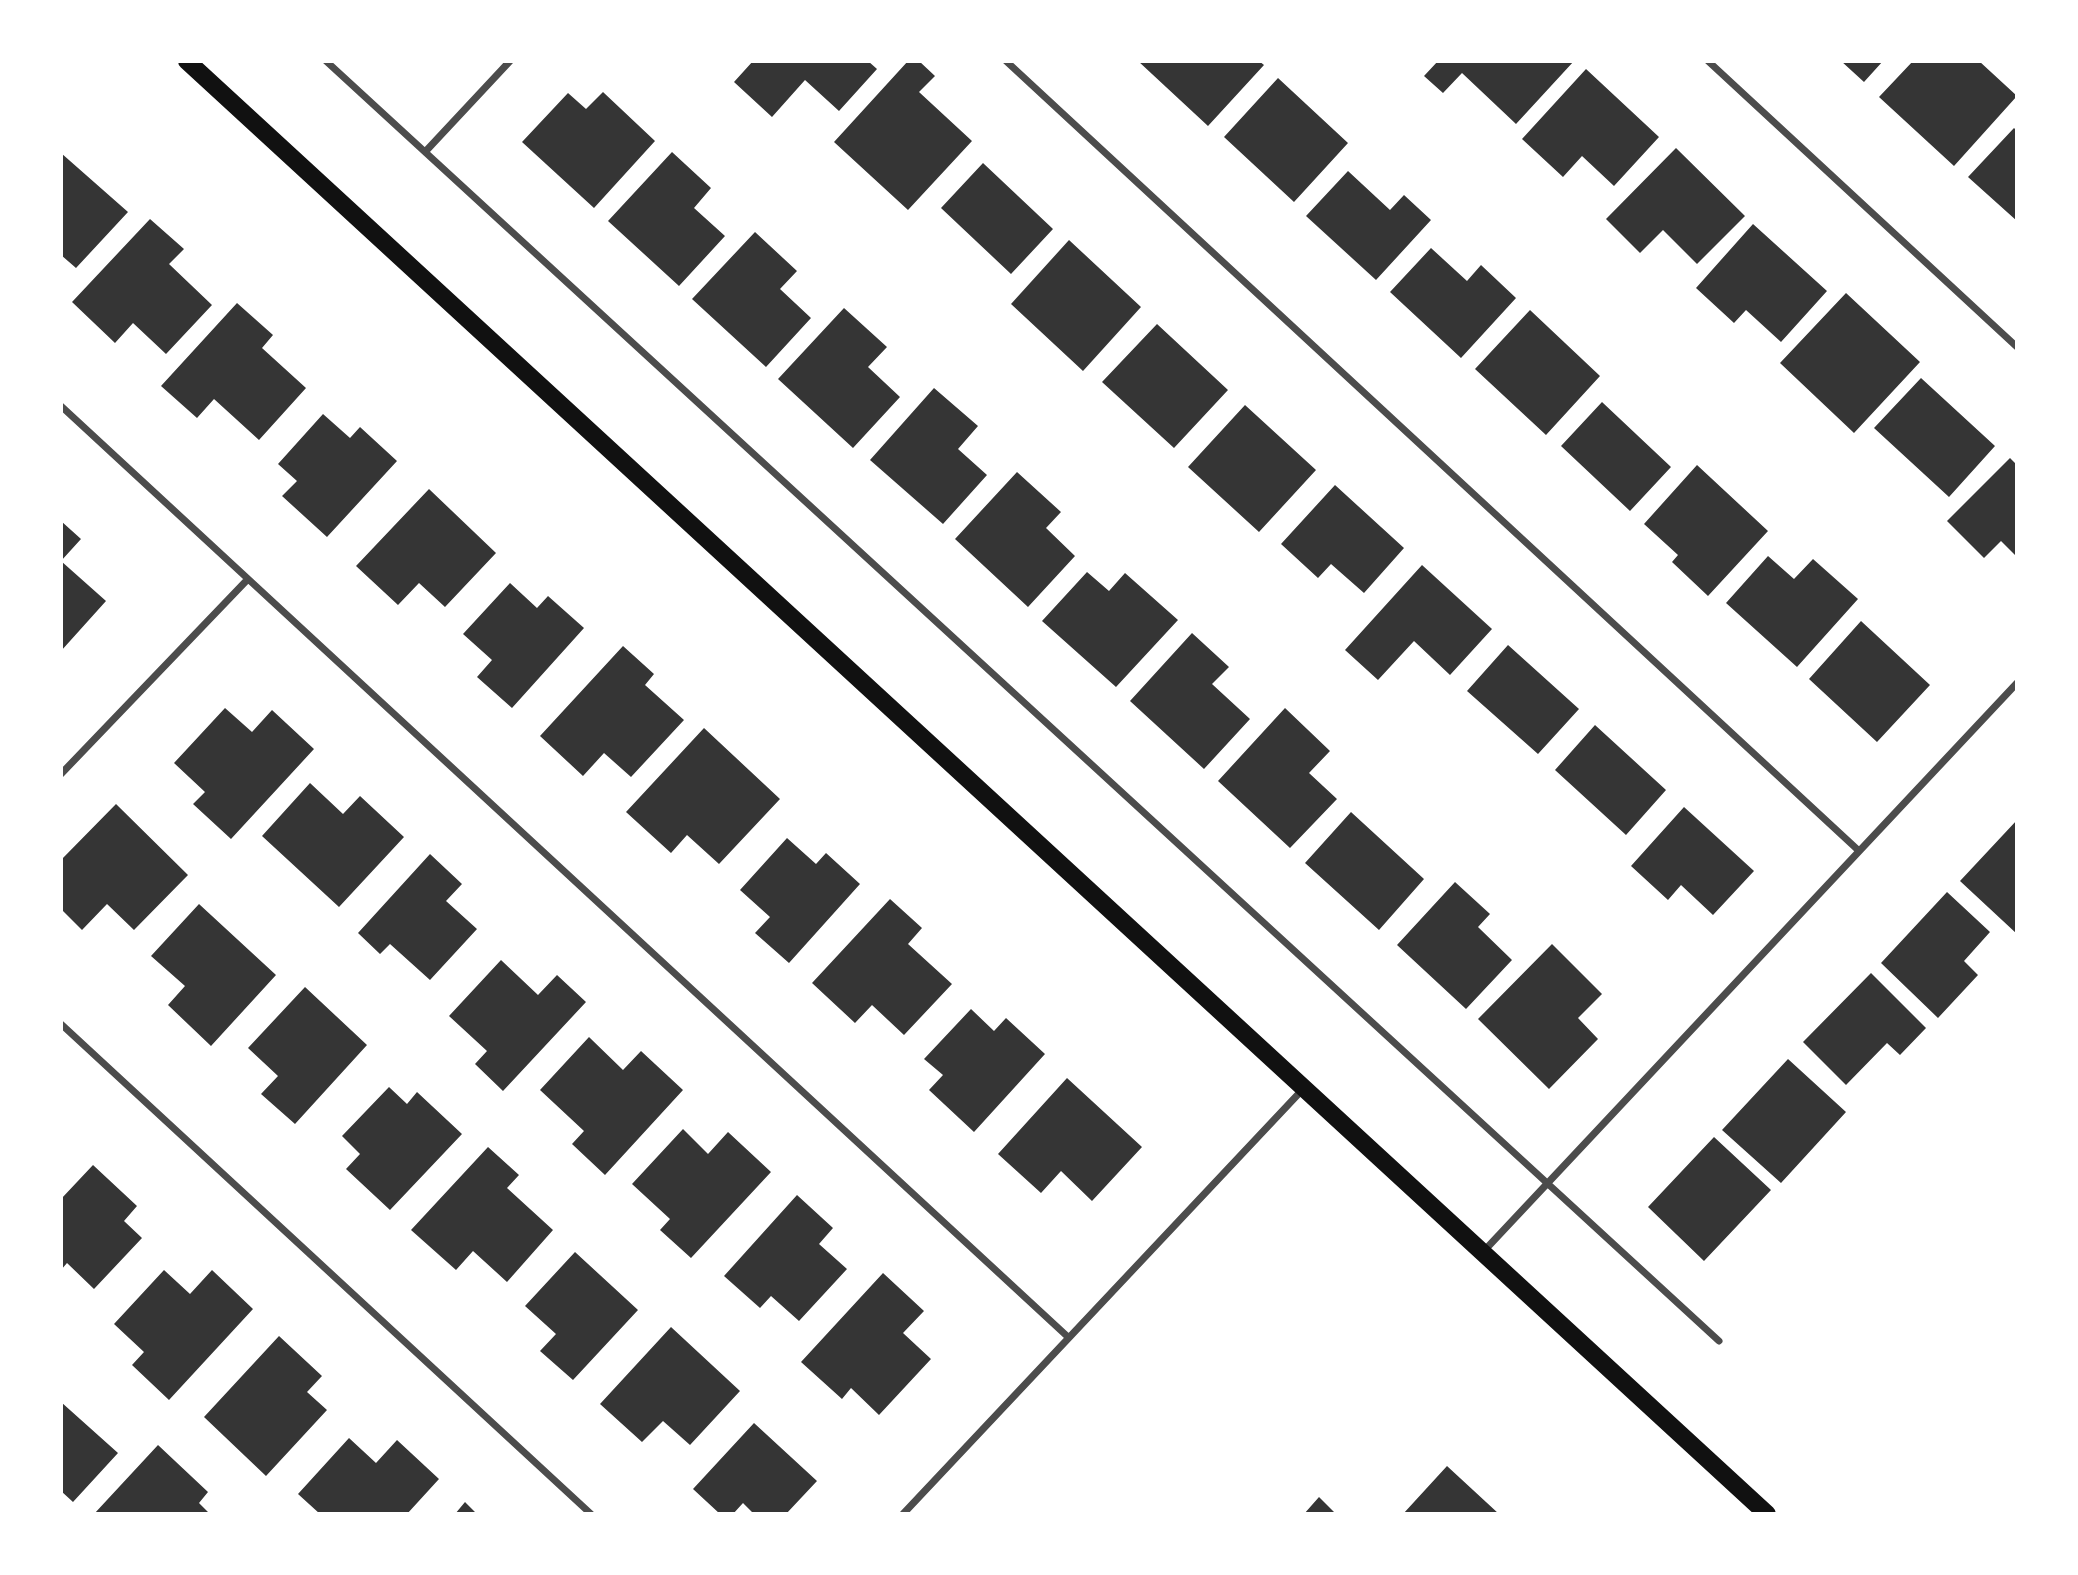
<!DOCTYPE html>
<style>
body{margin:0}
#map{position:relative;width:2078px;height:1575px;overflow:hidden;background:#fff;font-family:"Roboto Condensed",sans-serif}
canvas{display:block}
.frame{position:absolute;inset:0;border:63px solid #fff;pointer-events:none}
</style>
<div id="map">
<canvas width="2078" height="1575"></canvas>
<div class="frame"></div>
</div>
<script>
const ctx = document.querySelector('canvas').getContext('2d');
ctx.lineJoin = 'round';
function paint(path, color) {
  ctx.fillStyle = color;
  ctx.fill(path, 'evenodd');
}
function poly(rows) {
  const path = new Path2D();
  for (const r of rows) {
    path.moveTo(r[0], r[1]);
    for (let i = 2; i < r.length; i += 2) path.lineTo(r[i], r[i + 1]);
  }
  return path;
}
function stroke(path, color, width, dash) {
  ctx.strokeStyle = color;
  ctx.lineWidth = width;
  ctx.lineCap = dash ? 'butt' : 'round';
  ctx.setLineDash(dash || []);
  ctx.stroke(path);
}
paint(poly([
 [753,61,868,61,877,69,839,111,805,80,772,117,734,82],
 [908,61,919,61,935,76,919,92,972,141,908,210,834,142],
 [1138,61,1259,61,1264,65,1208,126],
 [1438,61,1574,61,1516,124,1462,73,1443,93,1424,76],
 [1841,61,1883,61,1864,82],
 [1913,61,1979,61,2017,96,1954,166,1879,97],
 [1586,69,1659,137,1614,186,1582,156,1563,177,1522,139],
 [1278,78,1348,143,1294,202,1224,137],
 [603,92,655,141,594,208,522,142,568,93,586,109],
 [2014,128,2017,131,2017,221,1968,177],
 [1676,148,1745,216,1697,264,1663,230,1640,253,1606,219],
 [672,152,711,188,694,208,725,236,679,286,608,221],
 [61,153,128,212,76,268,61,255],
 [983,163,1053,229,1011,274,941,208],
 [1348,171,1390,210,1404,195,1431,220,1376,280,1306,216],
 [150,219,184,249,169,264,212,305,166,354,133,323,115,343,72,302],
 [1753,224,1827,291,1781,342,1746,310,1734,323,1696,288],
 [755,232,797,271,780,289,811,318,766,367,692,299],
 [1069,240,1141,307,1083,371,1011,304],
 [1431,248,1467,281,1481,265,1516,298,1461,358,1390,292],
 [1846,293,1920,362,1854,433,1780,363],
 [237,303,273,335,262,348,306,388,259,440,214,399,197,418,161,386],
 [844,308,887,347,868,367,900,397,853,448,778,379],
 [1530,310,1600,376,1546,435,1475,369],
 [1157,324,1228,390,1174,448,1102,382],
 [1921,378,1995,446,1949,497,1874,428],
 [934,388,978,426,958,449,987,475,943,524,870,460],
 [1602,402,1671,467,1630,511,1561,446],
 [1245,405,1316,470,1259,532,1188,467],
 [323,414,350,438,360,427,397,461,327,537,282,496,297,481,278,464],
 [2010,458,2017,465,2017,557,2001,541,1984,558,1947,521],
 [1697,465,1768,531,1708,596,1672,562,1678,555,1644,524],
 [1017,472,1061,512,1046,528,1075,556,1028,607,955,539],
 [1335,485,1404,548,1364,593,1331,564,1318,578,1281,544],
 [429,489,496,553,445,607,419,583,398,605,356,566],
 [61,521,81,539,61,561,106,601,61,651],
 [1768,556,1794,579,1813,559,1858,599,1797,667,1726,603],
 [1422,565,1492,629,1450,675,1414,641,1378,680,1345,650],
 [1087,572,1109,591,1125,573,1178,620,1116,687,1042,621],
 [510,583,537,608,548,596,584,628,512,708,477,677,492,660,463,634],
 [1861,621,1930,685,1877,742,1809,679],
 [1192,633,1229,667,1212,684,1250,719,1204,769,1130,701],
 [1508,645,1579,709,1538,754,1467,691],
 [623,646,654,674,645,685,684,720,631,777,604,753,583,776,540,736],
 [225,708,252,732,272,710,314,749,231,839,193,804,205,792,174,763],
 [1285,708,1330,751,1309,773,1337,799,1290,848,1218,781],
 [1595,725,1666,790,1626,835,1555,770],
 [704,728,780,799,719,864,687,835,671,853,626,812],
 [310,783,343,814,360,796,404,837,339,907,262,836],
 [116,804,188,875,134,930,107,904,82,930,61,909,61,860],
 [1684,807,1754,871,1713,915,1681,885,1668,900,1631,866],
 [1351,812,1424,879,1379,930,1305,863],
 [2017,820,2017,934,1960,881],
 [787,838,816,864,826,853,860,884,789,963,755,933,770,917,740,890],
 [430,854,462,884,446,901,477,929,430,980,390,944,380,954,358,933],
 [1455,882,1490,914,1478,927,1512,960,1466,1009,1397,945],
 [1947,892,1990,932,1964,961,1978,975,1938,1018,1881,963],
 [890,899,922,928,908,944,952,984,904,1035,872,1005,855,1023,812,983],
 [199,904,276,975,211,1046,168,1005,185,986,151,956],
 [1552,944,1602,994,1578,1018,1598,1039,1549,1089,1478,1019],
 [501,960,538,995,557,975,586,1002,503,1091,475,1064,487,1051,449,1016],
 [1871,973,1926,1028,1900,1055,1887,1043,1846,1085,1803,1042],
 [305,987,367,1045,295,1124,261,1094,278,1076,248,1048],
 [971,1009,994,1031,1006,1018,1045,1054,974,1132,929,1090,943,1075,924,1059],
 [589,1037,623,1070,641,1051,683,1090,605,1175,572,1144,584,1131,540,1090],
 [1788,1059,1846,1112,1781,1183,1722,1130],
 [1067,1078,1142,1147,1092,1201,1061,1171,1041,1193,998,1154],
 [389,1087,407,1104,417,1092,462,1134,390,1210,346,1169,360,1154,342,1136],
 [683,1129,708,1154,728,1132,771,1172,691,1258,660,1230,670,1219,632,1184],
 [1714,1137,1771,1190,1704,1261,1648,1207],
 [488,1147,519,1175,507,1188,553,1230,507,1282,473,1251,456,1270,411,1230],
 [93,1165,137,1206,124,1221,142,1238,94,1289,67,1263,61,1270,61,1199],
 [797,1195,833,1228,819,1244,847,1269,799,1321,771,1296,760,1308,724,1276],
 [575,1252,638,1310,573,1380,540,1351,556,1334,525,1306],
 [164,1270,190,1294,212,1270,253,1309,169,1400,132,1365,144,1352,114,1324],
 [883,1273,924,1311,903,1333,931,1359,879,1415,851,1388,842,1399,801,1362],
 [671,1327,740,1391,690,1445,663,1421,642,1442,600,1404],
 [279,1336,322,1376,307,1392,327,1410,266,1476,204,1417],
 [61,1402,118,1453,73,1502,61,1491],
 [754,1423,817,1481,786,1514,754,1514,743,1503,733,1514,720,1514,693,1489],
 [349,1438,376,1463,397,1440,439,1479,407,1514,320,1514,298,1494],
 [158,1445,208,1492,199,1503,210,1514,94,1514],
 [1447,1466,1499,1514,1403,1514],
 [1319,1497,1336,1514,1304,1514],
 [465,1502,477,1514,455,1514]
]), '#353535');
stroke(poly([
 [326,61,1719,1341],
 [1006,61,1858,850],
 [1708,61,2017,347],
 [425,152,510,61],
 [61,406,1068,1337],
 [61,774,248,579],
 [61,1024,591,1514],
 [1483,1252,2017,683],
 [903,1514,1304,1088]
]), '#4c4c4c', 7);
stroke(poly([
 [187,61,1767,1514]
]), '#111', 18);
</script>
